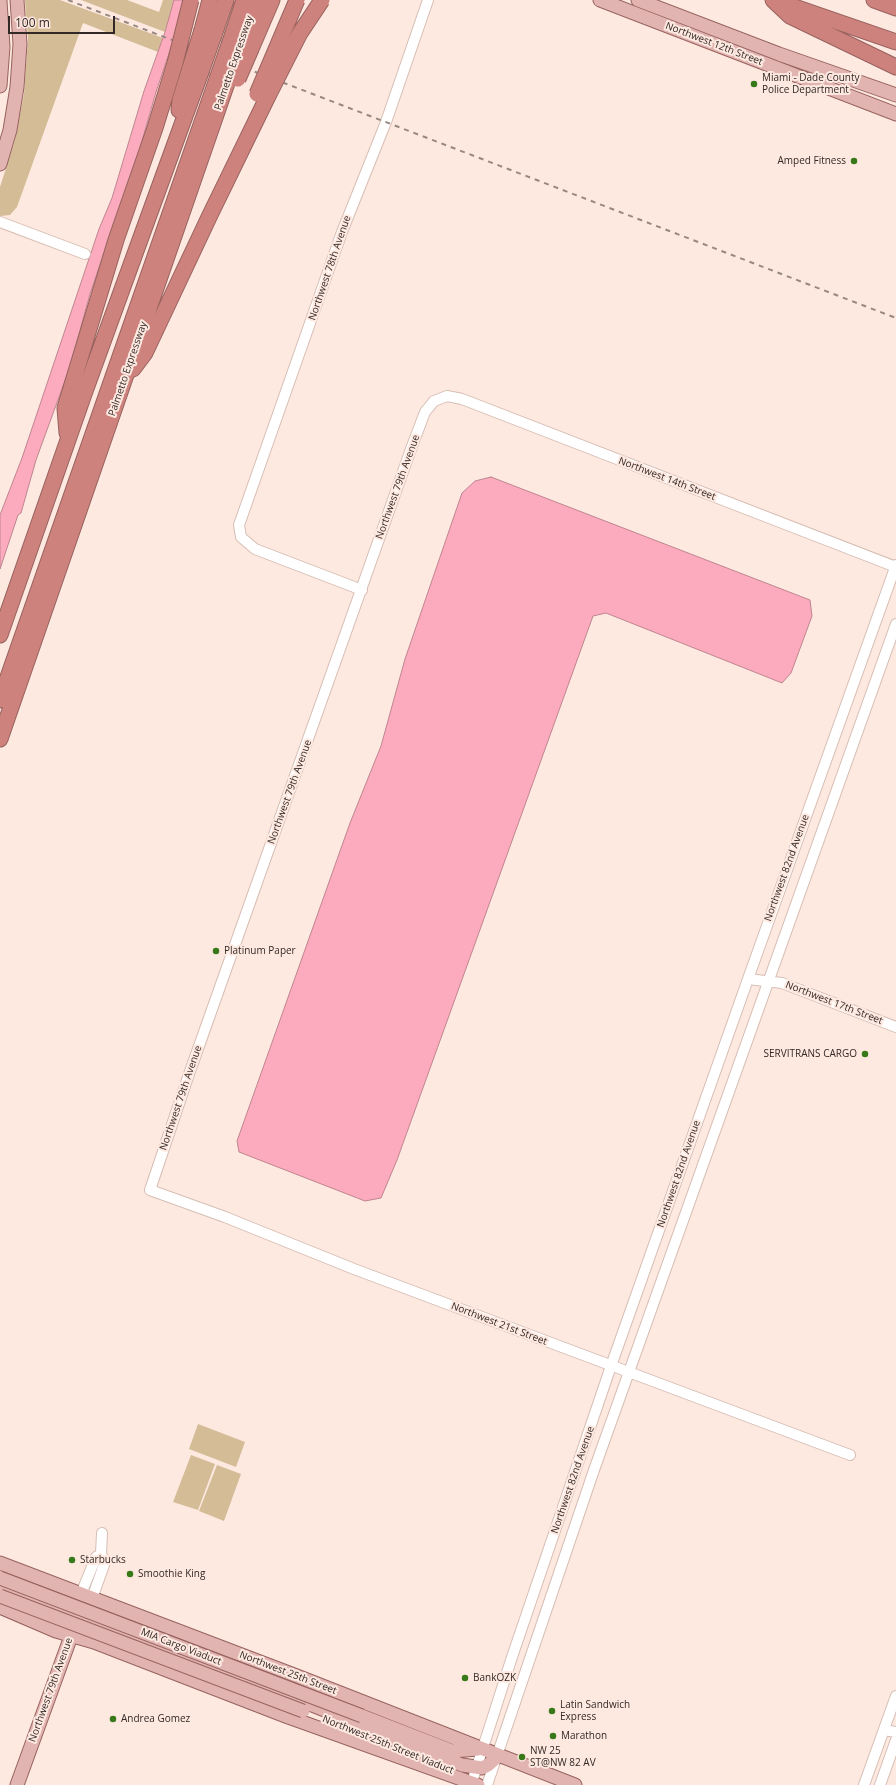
<!DOCTYPE html>
<style>
body{margin:0}
#map{position:relative;width:896px;height:1785px;overflow:hidden;background:#fee9e1;font-family:"Open Sans",sans-serif}
canvas{display:block}
.scale{position:absolute;left:8px;top:16px;width:107px;height:18px;box-sizing:border-box;border:2px solid #322825;border-top:0;padding-left:5px;font-size:12px;line-height:14px;white-space:nowrap;color:#322825;-webkit-text-stroke:3px #fee9e1;paint-order:stroke}
</style>
<div id="map">
<canvas width="896" height="1785"></canvas>
<div class="scale">100 m</div>
</div>
<script>
const ctx = document.querySelector('canvas').getContext('2d');
ctx.lineJoin = 'round';
function paint(path, color) {
  ctx.fillStyle = color;
  ctx.fill(path, 'evenodd');
}
function poly(rows) {
  const path = new Path2D();
  for (const r of rows) {
    path.moveTo(r[0], r[1]);
    for (let i = 2; i < r.length; i += 2) path.lineTo(r[i], r[i + 1]);
  }
  return path;
}
function stroke(path, color, width, dash) {
  ctx.strokeStyle = color;
  ctx.lineWidth = width;
  ctx.lineCap = dash ? 'butt' : 'round';
  ctx.setLineDash(dash || []);
  ctx.stroke(path);
}
function write(font, color, halo, rows, align = 'center') {
  ctx.font = font + ' "Open Sans",sans-serif';
  ctx.lineWidth = 4;
  ctx.setLineDash([]);
  ctx.textBaseline = 'middle';
  ctx.strokeStyle = halo;
  ctx.fillStyle = color;
  for (const [text, x, y, turn = 0] of rows) {
    ctx.save();
    ctx.translate(x, y);
    ctx.rotate((+turn || 0) * Math.PI / 180);
    ctx.textAlign = isNaN(turn) ? turn : align;
    if (halo) ctx.strokeText(text, 0, 0);
    ctx.fillText(text, 0, 0);
    ctx.restore();
  }
}
paint(poly([
 [25,0,60,0,163,38,158,52,83,23,17,207,10,215,0,216,0,187,15,140,24,94,28,39],
 [81,0,127,0,159,12,163,0,174,0,165,32],
 [198,1424,245,1442,236,1467,189,1449],
 [191,1455,215,1464,198,1510,173,1502],
 [217,1465,241,1474,224,1521,199,1511]
]), '#d3bc96');
const water = poly([
 [174,0,187,0,156,92,140,148,90,294,70,367,36,460,21,513,18,515,0,569,0,515,22,458,99,229,112,198,144,91,165,32,174,0],
 [491,477,810,600,812,616,791,673,782,683,606,613,593,616,397,1160,381,1198,365,1201,239,1152,237,1141,350,823,381,746,405,659,462,493,475,481,491,477]
]);
paint(water, '#fbabbd');
stroke(water, '#bf848f', 1);
const minor = poly([
 [0,222,85,254],
 [362,590,255,549,241,537,239,525,342,232,386,122,428,0],
 [748,979,782,983,896,1027],
 [850,1455,354,1269,225,1217,150,1190,188,1077,411,449,425,412,434,401,447,396,462,399,896,567],
 [101,1554,96,1557,83,1589,86,1596,94,1593,105,1562,101,1554,102,1533],
 [884,1730,896,1732],
 [471,1785,512,1657,611,1366,748,979,896,565],
 [487,1785,594,1470,896,624],
 [864,1785,896,1696],
 [880,1785,896,1740]
]);
const major = poly([
 [600,0,896,114],
 [638,0,779,54,896,95],
 [0,1,3,47,0,86],
 [0,164,10,130,17,87,20,44,17,0],
 [0,1563,297,1676,575,1785],
 [0,1587,297,1699,357,1723,365,1728,462,1765,482,1768,488,1765,498,1756],
 [0,1607,56,1631,94,1642,288,1717,478,1785],
 [362,1716,452,1751,478,1749],
 [17,1785,74,1628]
]);
const highway = poly([
 [773,0,790,16,896,67],
 [874,0,896,8],
 [780,2,896,42],
 [202,30,210,0],
 [214,35,226,0],
 [230,42,244,0],
 [240,45,256,0],
 [251,49,272,0],
 [179,110,180,100,190,68],
 [133,369,145,353,210,215,267,98],
 [67,433,65,408,116,240,155,128,175,63],
 [0,635,84,394,201,72],
 [0,700,217,79],
 [0,739,227,83]
]);
stroke(minor, '#d7beb4', 12);
stroke(major, '#97625e', 15);
stroke(highway, '#97625e', 17);
stroke(minor, '#fff', 10);
stroke(major, '#e1b4b1', 13);
stroke(highway, '#cd827d', 15);
stroke(poly([
 [68,0,896,318]
]), '#978882', 2, [5, 5]);
const majorBridge = poly([
 [0,1578,362,1716],
 [0,1596,303,1711]
]);
const highwayBridge = poly([
 [175,63,191,0],
 [190,68,202,30],
 [201,72,214,35],
 [217,79,230,42],
 [238,79,251,49],
 [227,83,240,45],
 [257,94,297,0],
 [267,98,300,33,322,0]
]);
stroke(majorBridge, '#97625e', 15, []);
stroke(highwayBridge, '#97625e', 17, []);
stroke(majorBridge, '#e1b4b1', 13);
stroke(highwayBridge, '#cd827d', 15);
for (const [x, y, r, color] of [
 [754,84,4,"#377919"],
 [854,161,4,"#377919"],
 [216,951,4,"#377919"],
 [865,1054,4,"#377919"],
 [72,1560,4,"#377919"],
 [130,1574,4,"#377919"],
 [465,1678,4,"#377919"],
 [552,1711,4,"#377919"],
 [113,1719,4,"#377919"],
 [553,1736,4,"#377919"],
 [522,1757,4,"#377919"]
]) {
  const dot = new Path2D();
  dot.arc(x, y, r, 0, 2 * Math.PI);
  ctx.fillStyle = color;
  ctx.fill(dot);
  stroke(dot, '#fee9e1', 1.5);
}
write('10px', '#322825', '#fee9e1', [
 ["Northwest 12th Street",714,44,21],
 ["Palmetto Expressway",234,63,-71],
 ["Northwest 78th Avenue",330,268,-71],
 ["Palmetto Expressway",128,369,-71],
 ["Northwest 14th Street",667,479,21],
 ["Northwest 79th Avenue",398,487,-70],
 ["Northwest 79th Avenue",290,792,-70],
 ["Northwest 82nd Avenue",787,868,-70],
 ["Northwest 17th Street",834,1003,21],
 ["Northwest 79th Avenue",181,1098,-71],
 ["Northwest 82nd Avenue",679,1174,-71],
 ["Northwest 21st Street",499,1324,21],
 ["Northwest 82nd Avenue",573,1480,-71],
 ["MIA Cargo Viaduct",181,1647,21],
 ["Northwest 25th Street",288,1673,21],
 ["Northwest 79th Avenue",51,1690,-70],
 ["Northwest 25th Street Viaduct",388,1745,22]
]);
write('10px', '#322825', '#fee9e1', [
 ["Miami - Dade County",762,78],
 ["Police Department",762,90],
 ["Amped Fitness",846,161,"right"],
 ["Platinum Paper",224,951],
 ["SERVITRANS CARGO",857,1054,"right"],
 ["Starbucks",80,1560],
 ["Smoothie King",138,1574],
 ["BankOZK",473,1678],
 ["Latin Sandwich",560,1705],
 ["Express",560,1717],
 ["Andrea Gomez",121,1719],
 ["Marathon",561,1736],
 ["NW 25",530,1751],
 ["ST@NW 82 AV",530,1763]
], 'left');
</script>
